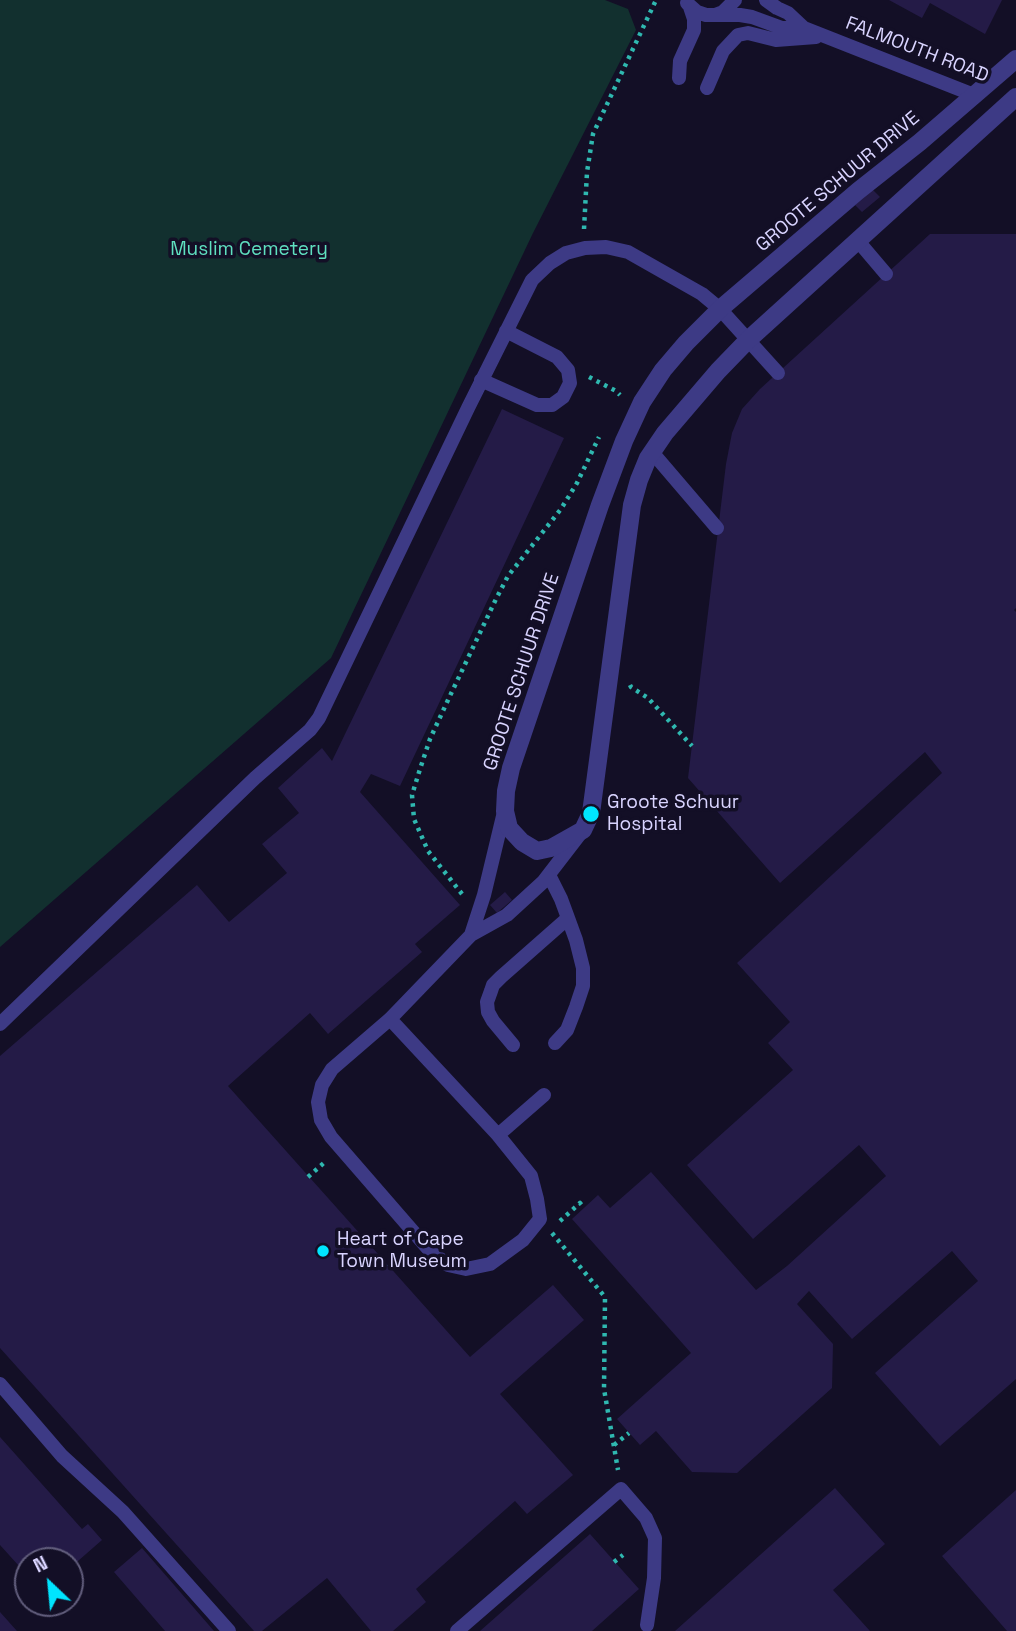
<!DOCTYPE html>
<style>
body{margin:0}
#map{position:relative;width:1016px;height:1631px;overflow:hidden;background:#130f26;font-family:"Space Grotesk",sans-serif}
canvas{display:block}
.north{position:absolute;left:14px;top:1547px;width:70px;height:70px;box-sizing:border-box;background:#130f26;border:2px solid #625e7d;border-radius:50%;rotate:334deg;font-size:19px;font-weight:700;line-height:28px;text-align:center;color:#d9d4ff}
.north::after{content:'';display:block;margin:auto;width:24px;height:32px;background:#00e5ff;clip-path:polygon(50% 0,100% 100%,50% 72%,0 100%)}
</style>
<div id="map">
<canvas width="1016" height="1631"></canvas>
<div class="north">N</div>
</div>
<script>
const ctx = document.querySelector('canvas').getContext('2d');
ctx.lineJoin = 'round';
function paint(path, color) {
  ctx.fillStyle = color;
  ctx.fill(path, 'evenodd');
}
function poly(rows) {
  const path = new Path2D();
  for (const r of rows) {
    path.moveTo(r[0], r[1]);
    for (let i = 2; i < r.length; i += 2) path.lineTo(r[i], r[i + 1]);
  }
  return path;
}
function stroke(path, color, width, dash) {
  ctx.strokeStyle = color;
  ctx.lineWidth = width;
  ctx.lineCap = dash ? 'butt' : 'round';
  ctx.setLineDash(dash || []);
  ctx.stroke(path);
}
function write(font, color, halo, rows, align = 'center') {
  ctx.font = font + ' "Space Grotesk",sans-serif';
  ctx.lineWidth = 7;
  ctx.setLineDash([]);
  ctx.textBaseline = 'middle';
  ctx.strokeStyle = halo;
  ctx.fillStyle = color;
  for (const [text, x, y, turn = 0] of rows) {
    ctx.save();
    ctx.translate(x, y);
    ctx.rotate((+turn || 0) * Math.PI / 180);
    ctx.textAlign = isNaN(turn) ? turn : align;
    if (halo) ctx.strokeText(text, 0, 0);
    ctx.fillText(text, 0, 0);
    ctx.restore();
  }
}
paint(poly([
 [0,0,605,0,628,9,636,30,533,233,331,658,0,947]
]), '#12302f');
paint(poly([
 [889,0,1002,0,985,34,930,3,922,18],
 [872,189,880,197,862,212,855,205],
 [930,234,1016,234,1016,608,1014,610,1016,612,1016,1379,940,1446,875,1373,978,1281,952,1251,852,1339,809,1291,797,1304,833,1344,832,1388,737,1473,692,1472,656,1431,640,1445,617,1419,691,1353,572,1219,598,1195,610,1208,651,1172,756,1290,787,1266,886,1176,859,1145,753,1239,687,1165,793,1070,768,1043,790,1022,737,963,942,773,925,752,780,883,688,778,726,464,732,433,742,409,760,389],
 [502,409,564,438,400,786,371,774,360,792,460,905,415,944,422,952,328,1034,310,1013,228,1086,470,1357,553,1285,584,1320,500,1394,573,1475,527,1514,515,1501,416,1589,426,1602,393,1631,371,1631,327,1578,262,1631,254,1631,0,1348,0,1056,197,885,229,922,287,873,262,844,299,813,278,788,322,748,332,761],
 [505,892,512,900,497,913,490,905],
 [0,1437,82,1529,88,1524,102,1540,70,1568,70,1561,62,1561,56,1554,48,1561,28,1561,28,1576,0,1545],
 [835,1488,885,1544,833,1590,870,1631,675,1631],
 [1016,1490,1016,1631,1007,1631,942,1556],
 [590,1534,639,1589,592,1631,480,1631],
 [142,1548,214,1631,165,1631,114,1572],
 [0,1612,17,1631,0,1631]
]), '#241b47');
stroke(poly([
 [584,229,587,172,593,134,656,0],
 [589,377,616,391,620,395],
 [630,685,631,687,648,698,692,746],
 [462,894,428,851,414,819,412,795,420,769,430,739,448,700,496,599,508,576,561,509,577,483,599,437],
 [308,1177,326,1161],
 [560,1221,580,1203,584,1208],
 [552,1233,605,1297,604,1389,618,1470],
 [389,1267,406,1251],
 [614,1445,629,1433],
 [614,1562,623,1555]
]), '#2fb8b0', 4.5, [3.5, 5]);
stroke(poly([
 [766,0,777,8,788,13,804,28],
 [687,3,697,12,706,15,715,15,723,12,735,0],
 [715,15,740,15,752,17,782,28,804,28,974,95],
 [679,78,680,61,694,30,694,19,690,7],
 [707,88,723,51,738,35,748,33,776,40,816,37],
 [858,241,886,274],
 [481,380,537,405,552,405,563,397,570,383,568,370,557,357,506,331],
 [652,452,717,528],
 [549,875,561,899,568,918,576,940,583,968,583,986,576,1007,567,1030,555,1043],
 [471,935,484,895,504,812],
 [390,1019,498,1135,531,1176,537,1199,540,1219,523,1240,490,1264,466,1269,448,1265,430,1251,331,1137,321,1120,318,1102,322,1085,332,1069,390,1019,471,935,507,915,543,882,580,834],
 [0,1024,255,778,310,730,319,718,468,408,532,280,550,263,566,253,585,248,606,247,628,252,702,294,720,309,778,373],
 [513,1045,493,1021,488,1012,487,1002,491,991,493,985,501,977,568,918],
 [498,1135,544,1095],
 [0,1384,62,1456,123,1512,229,1631],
 [457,1631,621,1489,646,1518,655,1538,654,1578,647,1625]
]), '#3d3a85', 14);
stroke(poly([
 [1016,59,920,142,858,191,720,309,686,343,663,370,642,402,624,441,600,505,511,768,506,791,505,811,509,828,522,842,537,851,551,848,583,830,591,813,632,505,639,480,648,458,665,433,718,371,748,340,1016,97]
]), '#3d3a85', 18);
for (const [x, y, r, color] of [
 [591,814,9,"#00e5ff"],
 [323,1251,7,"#00e5ff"]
]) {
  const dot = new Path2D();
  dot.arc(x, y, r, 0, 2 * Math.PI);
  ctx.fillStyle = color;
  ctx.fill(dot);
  stroke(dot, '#130f26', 2.5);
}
write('19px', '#d9d4ff', '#130f26', [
 ["FALMOUTH ROAD",917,50,21],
 ["GROOTE SCHUUR DRIVE",838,182,-40],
 ["GROOTE SCHUUR DRIVE",522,672,-72]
]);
write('19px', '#5fe0c0', '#130f26', [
 ["Muslim Cemetery",249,250]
]);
write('19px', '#d9d4ff', '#130f26', [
 ["Groote Schuur",607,803],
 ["Hospital",607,825],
 ["Heart of Cape",337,1240],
 ["Town Museum",337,1262]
], 'left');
</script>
